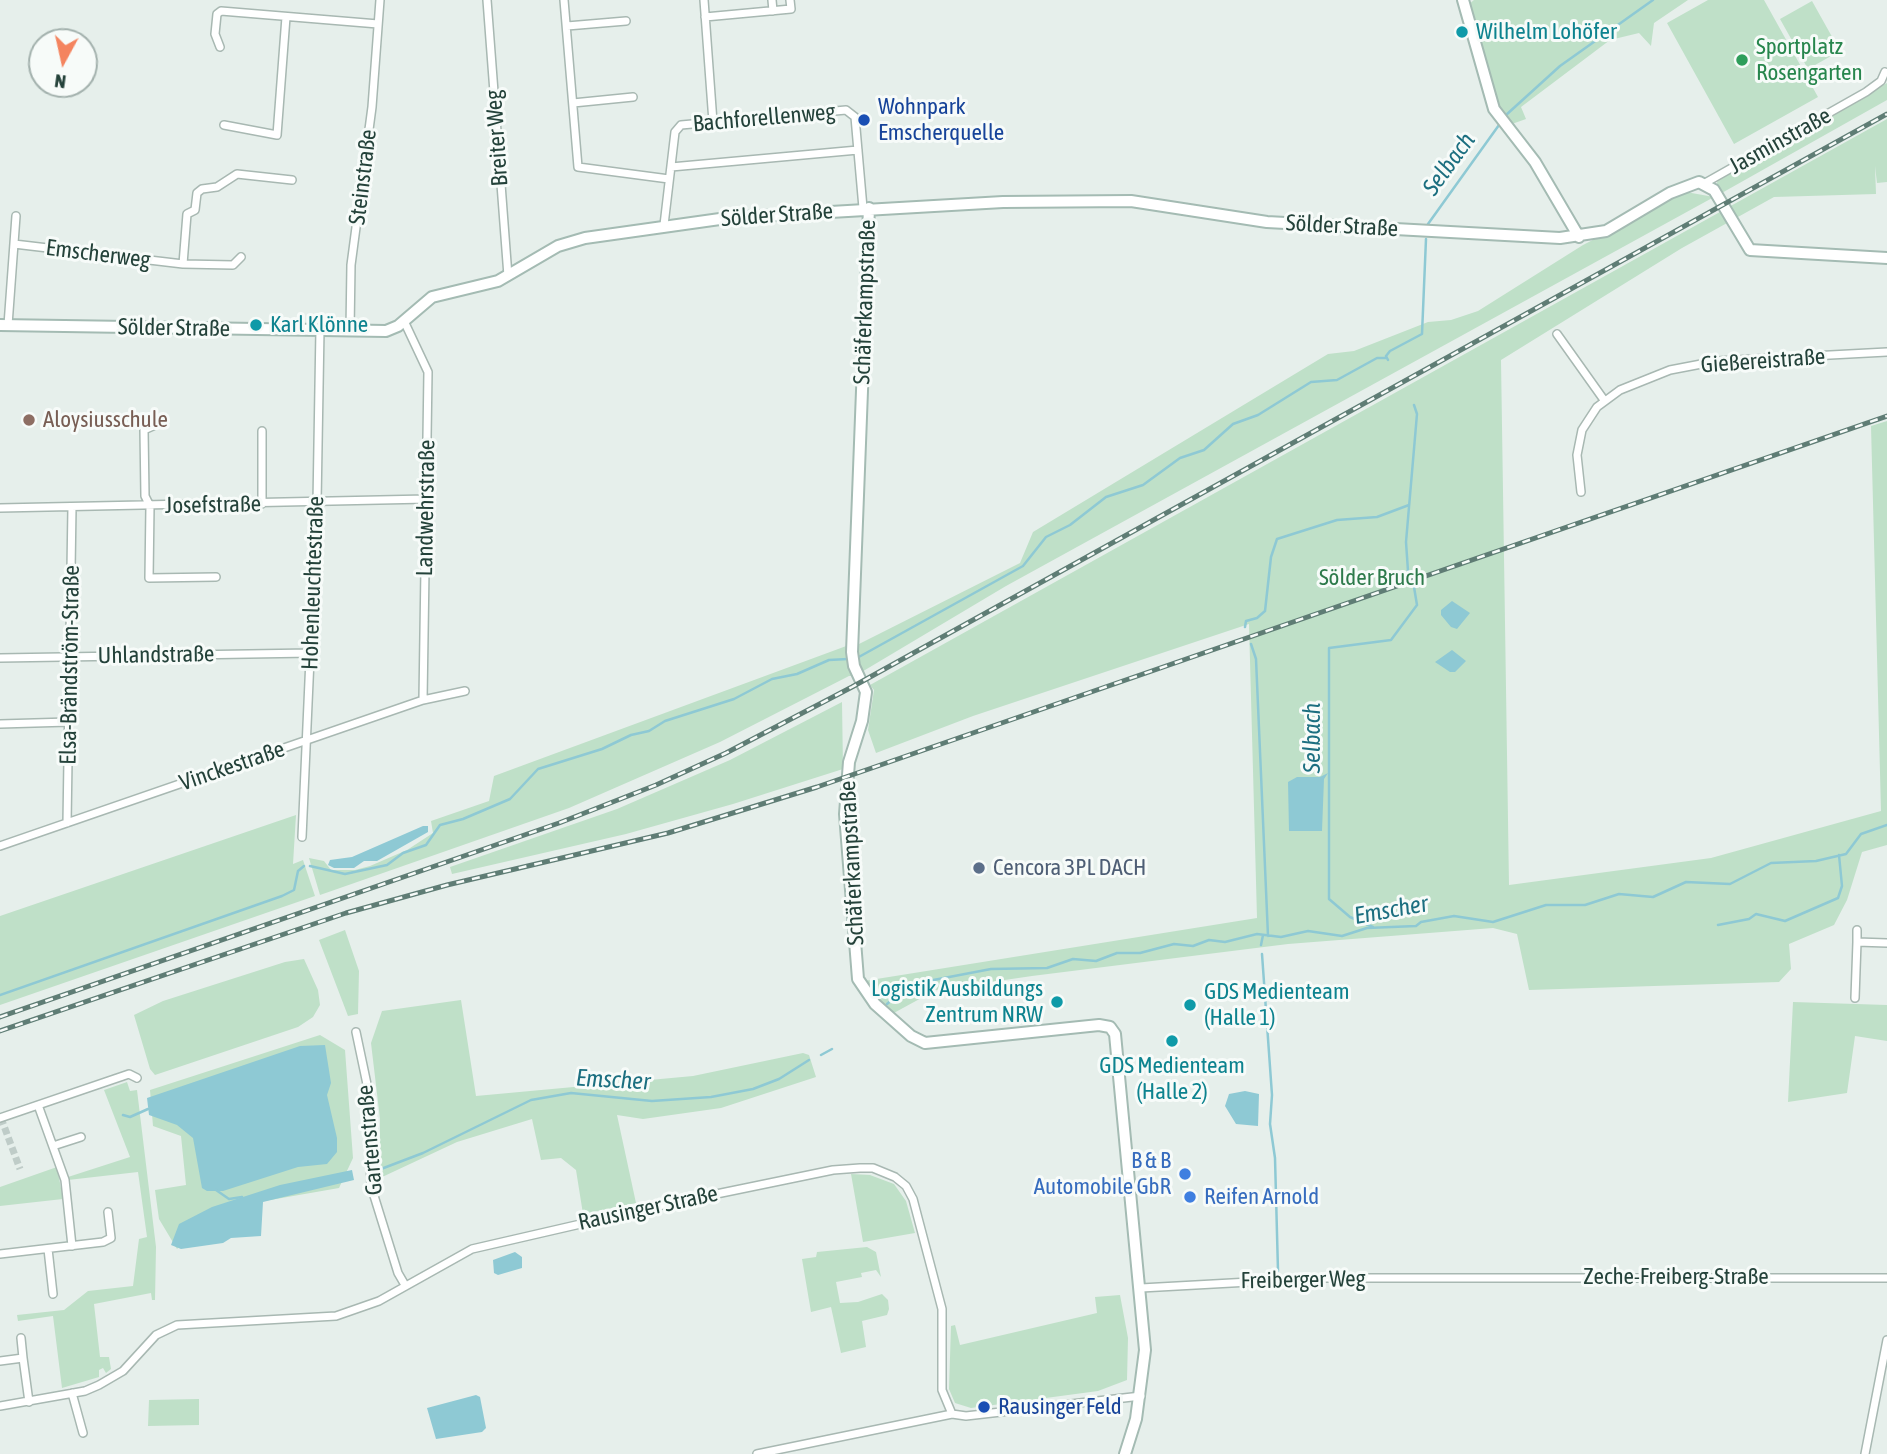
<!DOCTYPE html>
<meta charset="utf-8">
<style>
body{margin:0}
#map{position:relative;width:1887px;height:1454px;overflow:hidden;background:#e6efeb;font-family:"Asap Condensed",sans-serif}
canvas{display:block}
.north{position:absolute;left:28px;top:28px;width:70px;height:70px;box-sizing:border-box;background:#f7fbf9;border:2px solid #a3b1ad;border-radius:50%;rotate:188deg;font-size:19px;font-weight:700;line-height:28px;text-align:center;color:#24423a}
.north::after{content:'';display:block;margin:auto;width:24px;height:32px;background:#f4845f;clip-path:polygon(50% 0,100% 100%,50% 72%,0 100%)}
</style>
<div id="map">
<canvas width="1887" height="1454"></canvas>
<div class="north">N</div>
</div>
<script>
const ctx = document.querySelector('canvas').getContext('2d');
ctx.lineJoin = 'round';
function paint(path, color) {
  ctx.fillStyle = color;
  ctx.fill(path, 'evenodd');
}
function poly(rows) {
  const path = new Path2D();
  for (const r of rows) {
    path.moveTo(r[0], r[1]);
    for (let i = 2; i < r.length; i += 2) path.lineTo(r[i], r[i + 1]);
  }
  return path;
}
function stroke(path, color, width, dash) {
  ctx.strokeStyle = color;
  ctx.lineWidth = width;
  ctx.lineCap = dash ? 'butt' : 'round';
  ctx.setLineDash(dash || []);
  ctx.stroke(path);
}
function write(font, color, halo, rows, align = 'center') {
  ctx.font = font + ' "Asap Condensed",sans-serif';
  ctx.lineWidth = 6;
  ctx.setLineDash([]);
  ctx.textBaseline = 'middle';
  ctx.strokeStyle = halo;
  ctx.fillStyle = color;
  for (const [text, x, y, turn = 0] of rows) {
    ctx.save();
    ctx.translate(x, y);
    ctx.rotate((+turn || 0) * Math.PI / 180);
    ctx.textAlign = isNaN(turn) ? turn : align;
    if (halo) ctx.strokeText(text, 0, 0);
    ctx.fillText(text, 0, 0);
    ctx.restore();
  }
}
paint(poly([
 [1474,0,1688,0,1654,23,1651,46,1639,33,1610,40,1521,107,1526,119,1509,125,1500,112,1481,53,1479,33,1469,4],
 [1708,0,1764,0,1818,97,1734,144,1667,23],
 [1812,1,1840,51,1808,69,1780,19],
 [1887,83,1887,100,1720,194,1716,187,1718,179],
 [1887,119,1887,182,1877,183,1875,166,1876,194,1774,197,1682,248,1501,360,1509,885,1711,858,1881,811,1871,426,1887,421,1887,845,1862,852,1847,900,1834,925,1789,944,1791,969,1779,982,1529,990,1517,934,1493,928,1288,944,1032,976,936,990,892,1014,876,999,864,981,1257,918,1249,624,973,716,876,753,868,730,874,690,870,685],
 [1686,192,1714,197,1006,586,860,673,857,645,1020,563,1033,532,1328,354,1354,351,1428,322,1451,320,1478,311,1583,245],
 [849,645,856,676,849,676,720,742,569,808,320,895,309,858,324,861,331,870,355,870,370,866,407,850,433,833,431,821,489,801,494,776],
 [842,702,843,769,733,804,626,834,452,874,450,867,617,809,730,760],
 [296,815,293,864,303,860,315,896,0,1005,0,916],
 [345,930,359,971,358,1014,348,1016,319,940],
 [304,959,318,990,320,1005,313,1017,298,1027,155,1075,150,1069,134,1015,163,1001,285,962],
 [461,1000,476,1096,693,1076,803,1053,809,1055,816,1077,721,1108,643,1119,617,1115,636,1203,583,1214,576,1170,561,1158,541,1160,532,1119,457,1142,380,1178,380,1119,371,1043,382,1011],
 [1793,1002,1887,1005,1887,1041,1855,1036,1847,1093,1788,1102],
 [320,1035,345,1050,353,1158,339,1188,213,1210,177,1249,159,1219,155,1190,186,1185,181,1136,153,1126,150,1090],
 [127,1082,130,1091,137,1090,156,1247,155,1300,152,1300,151,1293,94,1304,100,1357,109,1357,111,1369,106,1373,103,1368,99,1370,99,1377,62,1388,53,1316,18,1321,17,1315,64,1310,88,1291,133,1286,139,1239,147,1237,138,1172,68,1180,68,1177,130,1157,104,1090],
 [57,1167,63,1199,0,1206,0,1187],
 [851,1174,870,1175,894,1184,906,1201,915,1233,863,1242],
 [867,1247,876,1252,881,1277,876,1270,861,1273,862,1277,836,1282,840,1303,858,1302,882,1294,888,1300,889,1309,887,1315,862,1321,866,1347,841,1353,831,1307,811,1312,802,1259,816,1257,817,1252],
 [1120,1295,1128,1338,1127,1380,1098,1391,971,1408,955,1403,949,1389,951,1326,955,1325,960,1345,1097,1313,1095,1297],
 [199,1399,199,1425,148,1426,149,1400]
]), '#bfe0c8');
paint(poly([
 [1452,601,1470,613,1457,629,1451,627,1441,615,1441,610],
 [1452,650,1466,661,1455,672,1450,672,1435,662],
 [1328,773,1324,779,1322,831,1289,831,1288,782,1297,777,1320,777],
 [423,826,428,826,428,832,377,861,364,861,354,868,334,868,328,865,330,860,352,857],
 [325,1045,331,1083,327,1095,337,1138,337,1152,327,1164,298,1167,223,1191,207,1191,202,1188,193,1138,177,1125,149,1115,147,1098,300,1046],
 [1245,1091,1259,1094,1258,1126,1236,1124,1225,1106,1229,1094],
 [352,1170,354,1180,263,1202,261,1236,231,1238,223,1243,181,1249,171,1245,179,1224,212,1207,280,1185],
 [515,1252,522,1257,522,1268,498,1275,494,1273,493,1260],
 [476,1395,480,1397,486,1428,482,1432,436,1439,427,1408]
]), '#8ec9d4');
stroke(poly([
 [1506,115,1560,66,1653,0],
 [1428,224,1499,125],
 [1388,360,1386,356,1390,351,1422,334,1426,239],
 [1408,571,1406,542,1417,414,1414,405],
 [1245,627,1246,621,1257,618,1265,611,1271,557,1277,539,1337,520,1377,517,1409,505],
 [1251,644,1256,659,1268,936],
 [857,658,1023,566,1046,537,1070,525,1106,497,1143,485,1180,458,1204,450,1233,424,1258,415,1311,382,1337,380,1377,358,1387,358],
 [310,866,345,874,387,865,403,853,426,845,440,825,463,819,510,799,538,769,602,749,631,735,649,731,665,721,734,699,772,679,797,674,829,660,848,659],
 [1718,925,1749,919,1756,914,1785,921,1838,898,1842,886,1839,855],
 [1373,927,1350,917,1329,899,1329,648,1391,640,1417,605,1414,587],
 [1261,945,1263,935],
 [1262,954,1272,1095,1270,1124,1275,1158,1278,1271],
 [0,995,282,896,294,890,298,871,304,866],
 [887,1004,903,990,923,982,991,969,1047,968,1073,959,1096,961,1117,953,1140,953,1174,944,1193,946,1209,940,1225,942,1257,934,1281,937,1308,931,1342,936,1367,928,1416,926,1421,922,1454,916,1493,922,1546,905,1585,905,1619,894,1653,897,1686,882,1730,884,1771,863,1816,861,1846,854,1861,834,1887,825],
 [821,1055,832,1049],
 [123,1115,130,1117,148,1109],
 [381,1169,423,1153,531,1100,571,1093,652,1101,711,1097,753,1089,779,1079,809,1060],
 [216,1190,229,1199,242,1197]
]), '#8ec9d4', 2.5);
stroke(poly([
 [1,1118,20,1169]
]), '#bfccc8', 7, [7, 3.5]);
const street = poly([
 [487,0,508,276],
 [564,0,578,167,669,179],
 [704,0,713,122],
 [772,0,773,11],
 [705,17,791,9,790,0],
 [567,26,626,21],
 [220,47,215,34,217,14,221,11,378,24],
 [573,103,633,97],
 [224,125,277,135,286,17],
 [671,167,858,150],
 [1705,183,1866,92,1881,81,1885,72],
 [664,225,675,132,681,125,846,110,855,117,863,208],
 [14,244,183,264,187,214,195,210,197,193,202,189,217,187,237,174,292,180],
 [183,264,233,265,241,257],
 [404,321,428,372,423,700],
 [8,325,16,216],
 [350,330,351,265,372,107,380,0],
 [1557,334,1604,400],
 [153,426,144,430,145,496,150,506,149,578,216,577],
 [262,431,262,504],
 [1581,492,1577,455,1582,430,1597,407,1620,390,1670,370,1717,361,1887,352],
 [0,508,427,499],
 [0,658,311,653],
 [0,724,69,722],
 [67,823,72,507],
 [302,837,317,503,320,329],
 [0,846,423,700,465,691],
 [1857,942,1857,930],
 [1855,998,1857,942,1887,943],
 [356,1032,368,1089,371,1186,398,1273,405,1285],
 [38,1105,65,1180,72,1246],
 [0,1118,129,1074,137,1078],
 [53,1146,81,1137],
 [48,1249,53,1294],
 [0,1254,103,1242,111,1238,108,1212],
 [1141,1288,1322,1278,1887,1278],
 [21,1338,23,1358],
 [0,1361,23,1358,29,1402],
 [72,1393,83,1433],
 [0,1406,85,1391,99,1385,123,1371,156,1335,177,1325,336,1316,379,1301,472,1249,663,1205,833,1170,860,1168,873,1168,895,1177,906,1186,913,1199,942,1309,942,1390,952,1414,966,1416,1141,1396],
 [757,1454,952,1414],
 [1865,1454,1887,1340]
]);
const secondary = poly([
 [1463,0,1494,109,1535,162,1579,237],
 [869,208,852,652,854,666,866,692,862,721,849,762,845,814,858,979,875,1004,911,1036,925,1043,1099,1025,1110,1027,1115,1034,1145,1350,1136,1419,1125,1454],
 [0,325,386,331,398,326,432,297,498,281,558,246,585,238,727,218,1003,202,1131,201,1267,222,1560,238,1606,231,1670,193,1699,182,1714,190,1750,250,1887,258]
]);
stroke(street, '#a8b8b2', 10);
stroke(secondary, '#a4bbb3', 14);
stroke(street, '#fff', 7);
stroke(secondary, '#fff', 10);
const rail = poly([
 [0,1017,559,823,656,785,726,753,852,687,1887,114],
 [0,1031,346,913,447,885,668,833,817,787,1887,416]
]);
stroke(rail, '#5f7d75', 5);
stroke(rail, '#f7fbf9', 2.5, [8]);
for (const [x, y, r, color] of [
 [1462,32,7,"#0f9aa8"],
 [1742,60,7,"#2e9e5b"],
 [864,120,7,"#1a4fb4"],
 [256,325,7,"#0f9aa8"],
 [29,420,7,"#8d6e63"],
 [979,868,7,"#5c6f8a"],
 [1057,1002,7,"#0f9aa8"],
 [1190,1005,7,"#0f9aa8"],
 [1172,1041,7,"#0f9aa8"],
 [1185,1174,7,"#3f7fe0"],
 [1190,1197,7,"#3f7fe0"],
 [984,1407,7,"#1a4fb4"]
]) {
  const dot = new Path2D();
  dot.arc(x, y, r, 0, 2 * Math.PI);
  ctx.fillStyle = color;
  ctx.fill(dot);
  stroke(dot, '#f7fbf9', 2.5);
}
write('23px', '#0d838f', '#f7fbf9', [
 ["Wilhelm Lohöfer",1476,32],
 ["Karl Klönne",270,325],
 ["Logistik Ausbildungs",1043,989,"right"],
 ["Zentrum NRW",1043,1015,"right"],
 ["GDS Medienteam",1204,992],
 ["(Halle 1)",1204,1018],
 ["GDS Medienteam",1172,1066,"center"],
 ["(Halle 2)",1172,1092,"center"]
], 'left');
write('23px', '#27864d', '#f7fbf9', [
 ["Sportplatz",1756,47],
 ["Rosengarten",1756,73]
], 'left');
write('23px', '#164399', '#f7fbf9', [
 ["Wohnpark",878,107],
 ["Emscherquelle",878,133],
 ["Rausinger Feld",998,1407]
], 'left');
write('23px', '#24423a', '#f7fbf9', [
 ["Bachforellenweg",764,118,-5],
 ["Breiter Weg",497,138,-94],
 ["Jasminstraße",1780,141,-29],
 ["Steinstraße",363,177,-83],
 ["Sölder Straße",777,215,-4],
 ["Sölder Straße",1342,226,3],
 ["Emscherweg",98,254,7],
 ["Schäferkampstraße",865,302,-88],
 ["Sölder Straße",174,328,1],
 ["Gießereistraße",1763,361,-4],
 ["Josefstraße",213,505,-1],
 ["Landwehrstraße",426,508,-89],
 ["Hohenleuchtestraße",313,583,-88],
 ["Uhlandstraße",156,655,-1],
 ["Elsa-Brändström-Straße",70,665,-89],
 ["Vinckestraße",232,766,-19],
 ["Schäferkampstraße",852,863,-93],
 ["Gartenstraße",370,1140,-95],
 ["Rausinger Straße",648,1208,-12],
 ["Zeche-Freiberg-Straße",1676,1277],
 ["Freiberger Weg",1303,1280,-1]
]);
write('23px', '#785e54', '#f7fbf9', [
 ["Aloysiusschule",43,420]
], 'left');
write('23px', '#2d7a4b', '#f7fbf9', [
 ["Sölder Bruch",1372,578]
]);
write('23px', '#4e5e75', '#f7fbf9', [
 ["Cencora 3PL DACH",993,868]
], 'left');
write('23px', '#366cbe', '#f7fbf9', [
 ["B & B",1171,1161],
 ["Automobile GbR",1171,1187],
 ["Reifen Arnold",1204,1197,"left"]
], 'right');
write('italic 24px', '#1c6f80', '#f7fbf9', [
 ["Selbach",1449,164,-54],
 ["Selbach",1312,738,-90],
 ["Emscher",1391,910,-10],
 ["Emscher",613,1080,3]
]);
</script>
